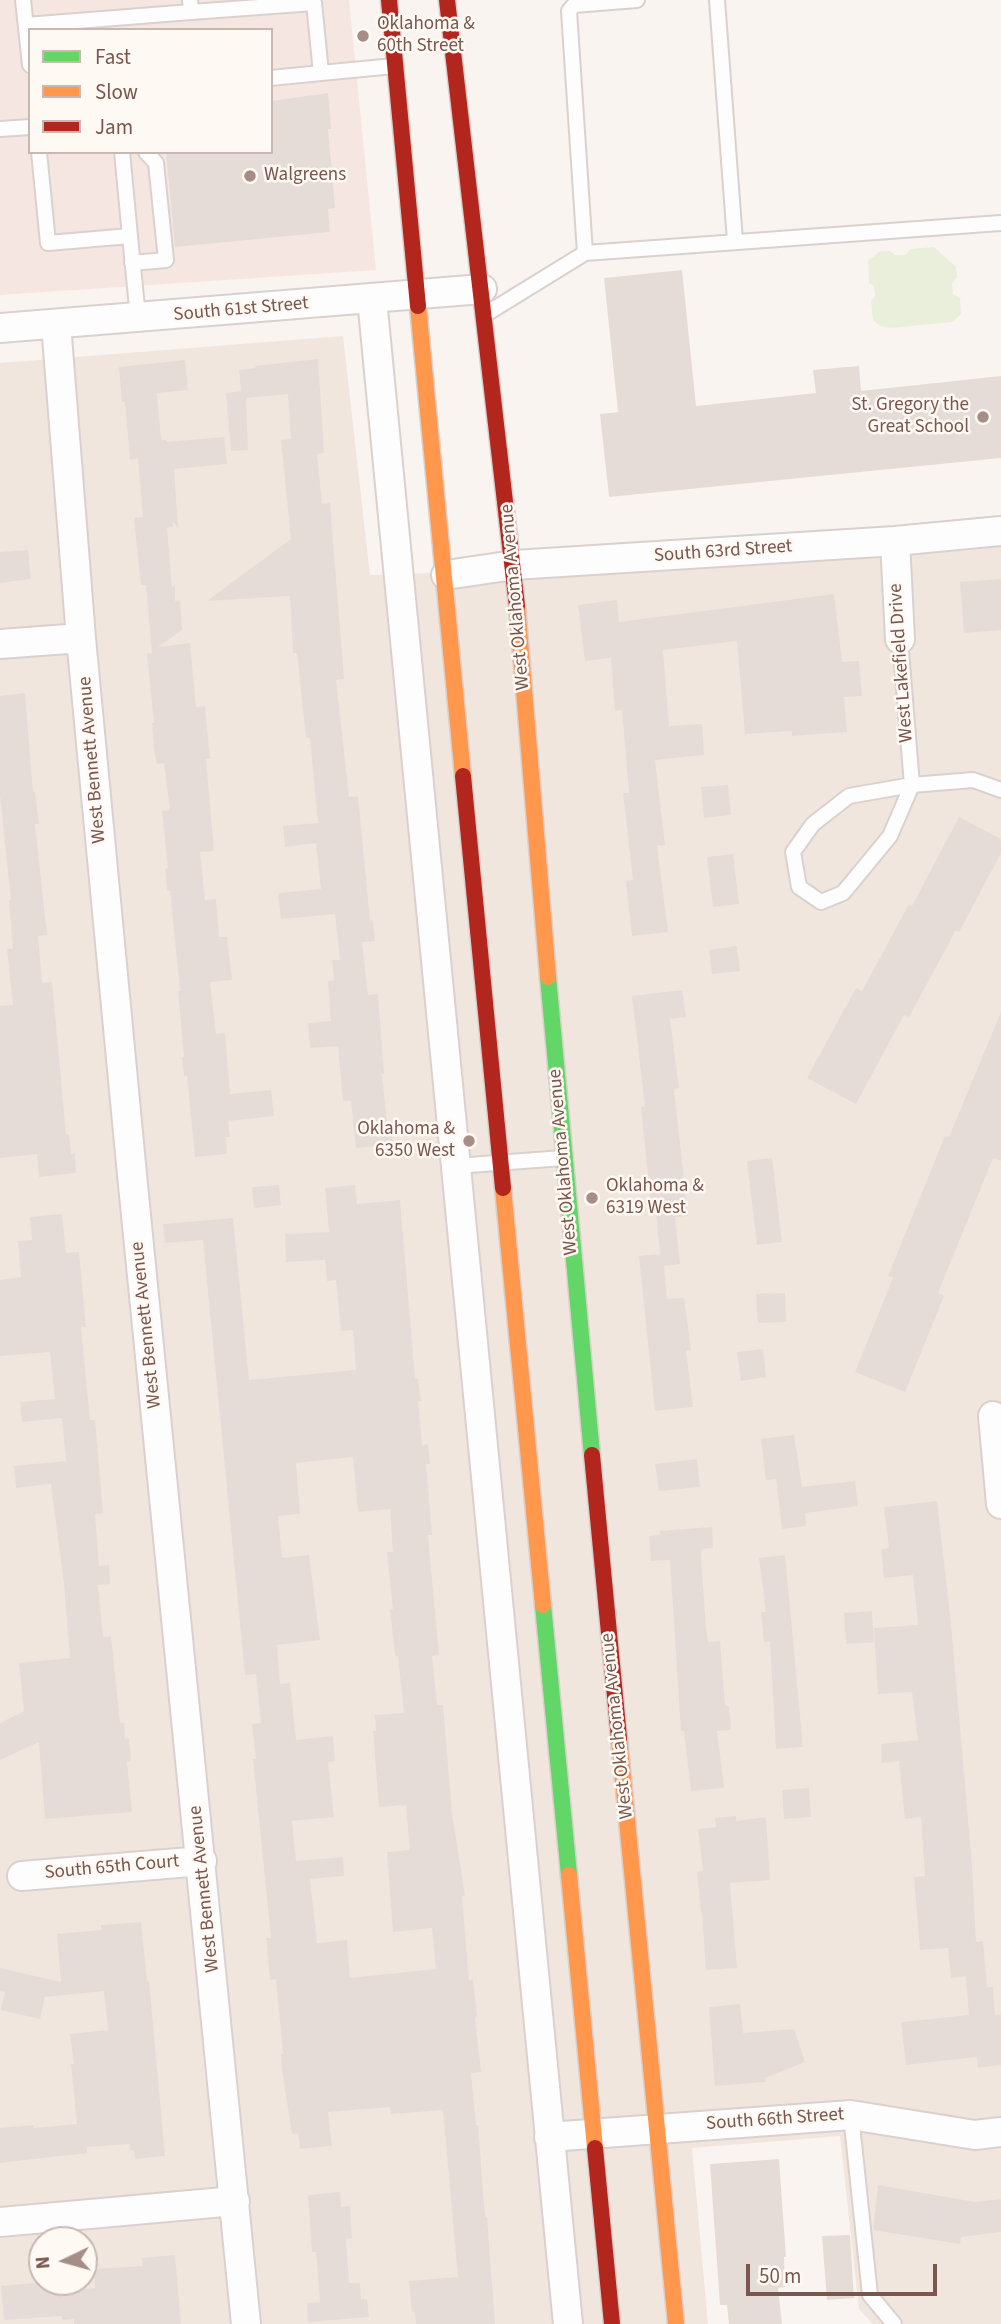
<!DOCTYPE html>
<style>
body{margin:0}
#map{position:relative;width:1001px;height:2324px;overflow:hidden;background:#f9f4f0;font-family:"Source Sans 3",sans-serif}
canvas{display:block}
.legend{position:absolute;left:28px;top:28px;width:245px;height:126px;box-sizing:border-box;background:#fff9f3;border:2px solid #c9b8b1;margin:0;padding:9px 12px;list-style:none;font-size:21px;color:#79574e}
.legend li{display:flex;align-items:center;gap:14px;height:35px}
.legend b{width:35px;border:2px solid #c9b8b1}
.north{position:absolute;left:28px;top:2226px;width:70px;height:70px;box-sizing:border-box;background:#fff9f3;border:2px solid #c9b8b1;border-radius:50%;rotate:265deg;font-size:19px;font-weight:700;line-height:28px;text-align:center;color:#79574e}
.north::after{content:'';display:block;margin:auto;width:24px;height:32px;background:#a68e87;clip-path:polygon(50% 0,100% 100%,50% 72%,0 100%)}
.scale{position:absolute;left:746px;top:2264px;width:191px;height:32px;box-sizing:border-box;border:4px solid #79574e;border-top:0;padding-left:9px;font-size:21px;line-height:24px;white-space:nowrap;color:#79574e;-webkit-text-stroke:5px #fff9f3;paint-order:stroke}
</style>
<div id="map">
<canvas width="1001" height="2324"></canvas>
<ul class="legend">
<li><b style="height:9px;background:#63d668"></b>Fast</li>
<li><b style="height:9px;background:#ff974d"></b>Slow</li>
<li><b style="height:9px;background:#b3261e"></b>Jam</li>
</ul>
<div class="north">N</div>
<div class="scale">50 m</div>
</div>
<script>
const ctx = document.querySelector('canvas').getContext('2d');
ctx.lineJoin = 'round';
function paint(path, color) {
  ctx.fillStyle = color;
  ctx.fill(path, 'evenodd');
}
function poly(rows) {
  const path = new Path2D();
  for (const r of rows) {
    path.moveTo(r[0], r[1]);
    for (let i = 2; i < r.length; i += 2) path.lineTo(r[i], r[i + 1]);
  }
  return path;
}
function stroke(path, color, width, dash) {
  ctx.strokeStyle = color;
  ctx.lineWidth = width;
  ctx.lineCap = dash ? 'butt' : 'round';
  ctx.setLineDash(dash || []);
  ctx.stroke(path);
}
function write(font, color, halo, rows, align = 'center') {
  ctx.font = font + ' "Source Sans 3",sans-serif';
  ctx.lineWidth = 5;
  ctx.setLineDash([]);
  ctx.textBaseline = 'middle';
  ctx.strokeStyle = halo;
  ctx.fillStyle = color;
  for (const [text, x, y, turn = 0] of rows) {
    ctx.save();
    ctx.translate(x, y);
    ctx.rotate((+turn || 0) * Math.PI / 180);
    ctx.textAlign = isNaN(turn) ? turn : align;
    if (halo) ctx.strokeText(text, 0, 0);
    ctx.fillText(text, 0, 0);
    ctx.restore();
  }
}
paint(poly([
 [343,336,370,575,515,570,1001,530,1001,2324,873,2324,859,2309,840,2136,692,2148,708,2324,0,2324,0,363],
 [42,2240,84,2240,84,2282,42,2282]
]), '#f1e6de');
paint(poly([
 [0,0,349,0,376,270,0,295],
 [30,30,271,30,271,152,30,152]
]), '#f6e6e2');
paint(poly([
 [934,247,956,267,957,277,952,283,953,294,960,298,961,314,952,322,890,328,880,326,873,320,871,301,875,296,874,286,869,283,868,261,880,251,890,251,895,255,905,255,911,249]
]), '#e9efdb');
paint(poly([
 [328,93,331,129,328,129,335,208,328,209,330,232,175,247,166,152,271,152,271,101],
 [682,270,696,406,816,393,813,370,859,366,861,391,1001,376,1001,458,609,497,600,414,618,412,604,278],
 [318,359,324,453,317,454,322,504,330,503,344,679,336,680,349,797,358,796,370,921,373,920,375,941,362,942,368,995,378,994,384,1074,382,1074,387,1124,391,1124,393,1144,356,1148,351,1101,343,1101,338,1046,310,1048,308,1023,331,1021,328,981,334,980,332,960,340,960,335,914,281,919,278,893,321,889,316,843,285,847,283,826,318,823,310,738,306,738,297,653,293,653,290,596,207,601,291,539,281,440,291,439,288,394,246,398,248,450,231,451,226,393,241,391,239,370,256,368,255,366],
 [185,360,188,390,157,393,161,440,166,440,167,442,224,437,227,464,174,469,178,529,173,521,173,527,167,528,172,587,175,586,175,601,180,600,182,630,158,647,190,643,196,707,205,706,210,759,206,759,214,851,200,852,205,900,216,899,219,937,227,937,232,980,210,982,216,1034,225,1033,230,1094,271,1090,274,1116,228,1121,230,1137,226,1137,227,1154,195,1157,187,1076,184,1076,182,1057,184,1057,178,991,180,991,170,891,167,891,165,869,168,868,162,811,170,810,164,763,157,764,154,750,152,723,154,723,147,654,152,653,146,585,141,585,134,518,143,517,138,459,130,460,125,402,122,402,119,367],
 [28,550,31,579,0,583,0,552],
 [1001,579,1001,630,964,633,960,582],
 [834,594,842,662,859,661,862,696,844,697,847,732,792,736,792,731,745,734,737,641,663,650,669,726,702,724,704,755,655,760,665,845,657,846,668,932,632,936,626,881,633,880,623,793,629,793,622,710,615,711,611,658,585,661,578,605,617,600,619,622],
 [25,693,33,792,35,792,39,824,35,824,47,935,38,936,42,983,52,982,66,1134,69,1134,71,1154,75,1153,76,1173,39,1177,37,1154,0,1158,0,1006,13,1005,7,949,13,949,9,901,11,900,0,795,0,696],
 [728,785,731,815,704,818,701,787],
 [959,817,1001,839,1001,853,959,932,956,930,909,1017,904,1015,856,1104,807,1078,856,988,862,991,909,904,912,906],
 [733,854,739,904,713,907,707,857],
 [737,946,740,971,712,974,709,950],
 [682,990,686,1017,670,1019,679,1088,674,1089,688,1216,675,1217,680,1264,664,1266,667,1299,684,1298,691,1350,686,1350,693,1407,655,1411,639,1256,660,1254,656,1211,652,1212,649,1185,641,1107,645,1106,632,996],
 [1001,1012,1001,1161,993,1158,938,1293,944,1296,905,1392,855,1372,893,1278,888,1276,945,1136,949,1137],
 [772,1158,782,1242,757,1245,747,1161],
 [279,1185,281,1205,254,1208,252,1187],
 [355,1185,357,1204,400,1200,415,1379,418,1379,421,1401,418,1401,422,1445,428,1444,430,1464,426,1464,432,1535,428,1535,439,1655,432,1656,437,1705,443,1705,452,1814,465,1895,462,1896,469,1980,473,1980,477,2016,475,2017,481,2072,471,2073,476,2125,478,2125,485,2217,487,2217,495,2324,416,2324,415,2312,412,2312,409,2281,458,2277,443,2110,391,2114,390,2107,328,2112,332,2146,300,2149,298,2133,292,2134,282,2070,281,2054,283,2054,276,1979,270,1980,266,1938,271,1938,253,1759,256,1759,252,1724,261,1723,256,1674,245,1675,203,1240,165,1243,163,1224,233,1218,249,1380,356,1370,353,1330,341,1331,336,1280,327,1281,325,1260,286,1262,285,1234,329,1232,325,1188],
 [353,1457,358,1512,390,1509,393,1552,387,1552,393,1609,390,1609,395,1656,398,1656,404,1713,375,1715,376,1731,373,1731,379,1807,406,1805,410,1850,387,1852,393,1932,432,1928,436,1969,350,1978,347,1940,317,1943,310,1879,344,1876,343,1857,296,1861,292,1821,334,1817,328,1762,335,1761,333,1736,296,1740,290,1683,280,1684,277,1645,320,1640,309,1555,282,1558,278,1516,300,1514,296,1463],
 [62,1214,66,1253,79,1252,86,1327,81,1327,90,1420,95,1420,103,1513,95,1514,99,1566,109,1565,110,1584,98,1585,103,1637,111,1636,120,1723,124,1722,125,1739,129,1738,131,1761,127,1762,132,1812,45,1819,39,1742,0,1760,0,1723,24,1711,19,1663,70,1658,64,1584,51,1484,16,1488,14,1466,66,1461,62,1418,22,1422,20,1402,55,1399,50,1352,0,1356,0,1280,21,1277,18,1241,32,1240,30,1217],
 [785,1293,786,1322,758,1323,756,1294],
 [763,1349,766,1377,741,1381,737,1352],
 [794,1435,802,1487,855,1481,858,1506,805,1513,806,1526,782,1529,776,1479,766,1480,761,1439],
 [697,1459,700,1487,659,1491,655,1464],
 [937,1501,951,1624,972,1865,976,1942,983,1941,987,1987,993,1987,995,2015,1001,2014,1001,2065,978,2068,977,2057,906,2065,901,2022,969,2015,966,1976,951,1978,948,1948,920,1950,914,1877,925,1876,921,1817,905,1819,899,1761,882,1763,881,1744,918,1740,912,1692,878,1694,874,1628,918,1625,913,1575,884,1578,881,1549,889,1548,884,1507],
 [712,1527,713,1548,702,1549,701,1557,706,1627,708,1642,720,1641,725,1706,729,1706,731,1730,717,1731,724,1788,691,1791,684,1731,681,1731,670,1560,651,1561,649,1536,660,1535,660,1531],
 [785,1555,803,1747,776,1749,770,1642,764,1642,761,1612,766,1612,759,1558],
 [872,1611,874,1642,846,1644,844,1613],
 [809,1788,811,1817,784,1819,782,1790],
 [736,1816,736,1821,766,1817,770,1880,730,1883,737,1968,706,1970,702,1912,701,1913,697,1872,703,1871,698,1829,716,1827,715,1818],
 [141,1922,147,1981,149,1981,165,2156,135,2159,134,2150,130,2150,130,2144,87,2147,87,2153,0,2163,0,2128,34,2125,34,2128,77,2124,71,2064,74,2064,70,2034,108,2030,104,1991,45,1997,40,2019,1,2010,5,1992,0,1991,0,1968,61,1982,57,1934,101,1930,101,1925],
 [740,2004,743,2033,794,2029,805,2062,765,2078,766,2082,715,2086,709,2007],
 [779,2159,786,2257,784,2257,785,2287,778,2288,782,2324,729,2324,727,2305,720,2305,710,2164],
 [878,2185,975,2202,1001,2199,1001,2232,961,2237,960,2244,873,2230],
 [340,2192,341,2207,350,2206,352,2238,346,2239,349,2283,360,2283,361,2299,367,2299,369,2317,308,2322,307,2303,320,2302,316,2252,312,2252,308,2195],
 [850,2235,854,2298,827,2300,822,2236],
 [175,2255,181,2324,74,2324,74,2319,62,2320,62,2316,4,2320,1,2286,45,2282,46,2292,95,2288,94,2269,143,2266,142,2258]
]), '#e6dcd7');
const lane = poly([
 [23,0,30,65],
 [717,0,735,241],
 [191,12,314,3,321,73,394,66],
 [26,25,191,12,190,0],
 [271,78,321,73],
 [0,129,30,127],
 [39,152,48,243,130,236,138,318],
 [122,152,130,236],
 [585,253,569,11,574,5,637,0],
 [132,263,166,260,156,163,146,152],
 [486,314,585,253,1001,223],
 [900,639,912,785,890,836,843,893,821,902,799,887,793,852,813,824,849,796,912,785,973,780,1001,790],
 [456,1166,563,1158],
 [851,2115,870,2295,894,2324]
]);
const street = poly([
 [372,299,568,2324],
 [56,324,81,638,133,1185,246,2324],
 [0,328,482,289],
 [895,541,900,639],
 [446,575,514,565,895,541,1001,531],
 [0,644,81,638],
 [993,1416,1001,1504],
 [22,1876,202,1861],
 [549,2137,851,2115,975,2135,1001,2132],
 [0,2222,235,2201]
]);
const fast = poly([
 [548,977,592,1455],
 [543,1605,569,1875]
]);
const slow = poly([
 [418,306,463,776],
 [517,606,548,977],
 [503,1188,543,1605],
 [619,1738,676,2324],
 [569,1875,595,2148]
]);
const jam = poly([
 [389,0,418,306],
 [447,0,517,606],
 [463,776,503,1188],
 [592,1455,619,1738],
 [595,2148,612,2324]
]);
stroke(lane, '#d9d1ce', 18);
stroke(street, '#d9d1ce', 32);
stroke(fast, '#d9d0cc', 19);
stroke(slow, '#d9d0cc', 19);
stroke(jam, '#d9d0cc', 19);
stroke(lane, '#fefdfd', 14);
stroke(street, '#fefdfd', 28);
stroke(fast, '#63d668', 16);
stroke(slow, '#ff974d', 16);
stroke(jam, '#b3261e', 16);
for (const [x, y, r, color] of [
 [363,36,7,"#a68e87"],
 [250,176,7,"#a68e87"],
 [983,417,7,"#a68e87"],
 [469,1141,7,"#a68e87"],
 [592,1198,7,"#a68e87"]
]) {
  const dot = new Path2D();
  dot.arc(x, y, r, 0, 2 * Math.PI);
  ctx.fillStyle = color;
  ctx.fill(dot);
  stroke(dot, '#fff9f3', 2.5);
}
write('19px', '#79574e', '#fff9f3', [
 ["Oklahoma &",377,25],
 ["60th Street",377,47],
 ["Walgreens",264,176],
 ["St. Gregory the",969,406,"right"],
 ["Great School",969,428,"right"],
 ["Oklahoma &",455,1130,"right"],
 ["6350 West",455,1152,"right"],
 ["Oklahoma &",606,1187],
 ["6319 West",606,1209]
], 'left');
write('19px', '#79574e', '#fff9f3', [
 ["South 61st Street",241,310,-5],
 ["South 63rd Street",723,552,-4],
 ["West Oklahoma Avenue",516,597,-95],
 ["West Lakefield Drive",902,663,-94],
 ["West Bennett Avenue",93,760,-95],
 ["West Oklahoma Avenue",564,1162,-95],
 ["West Bennett Avenue",147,1325,-96],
 ["West Oklahoma Avenue",618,1726,-96],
 ["South 65th Court",112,1868,-5],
 ["West Bennett Avenue",205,1889,-96],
 ["South 66th Street",775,2120,-4]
]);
</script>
